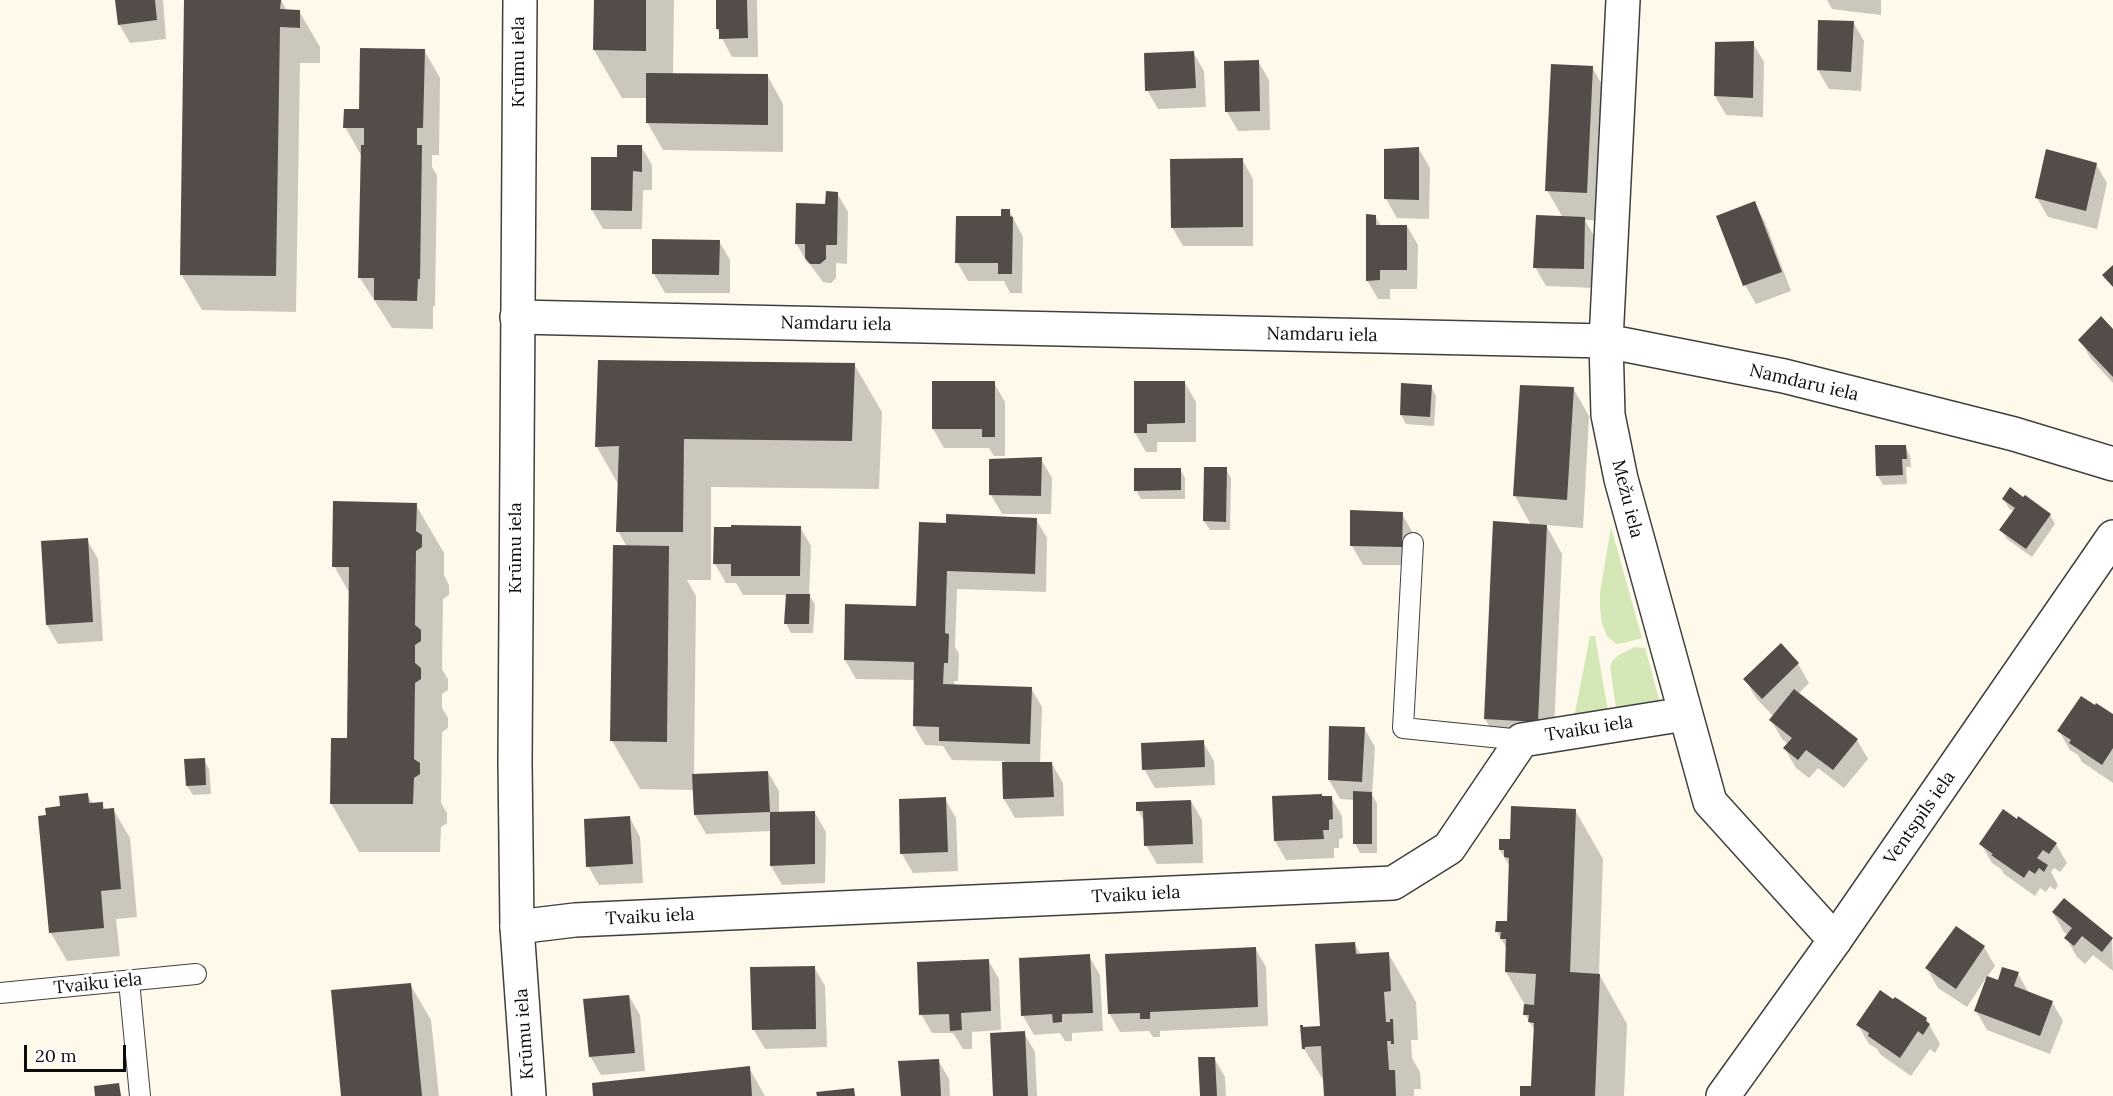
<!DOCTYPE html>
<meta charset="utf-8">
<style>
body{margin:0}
#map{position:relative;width:2113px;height:1096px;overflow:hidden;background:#fef9eb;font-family:Lora,serif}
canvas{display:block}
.scale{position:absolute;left:24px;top:1045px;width:102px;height:27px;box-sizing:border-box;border:3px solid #0c0c0c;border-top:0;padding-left:8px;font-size:18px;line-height:21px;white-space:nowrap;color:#0c0c0c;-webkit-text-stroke:4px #fff;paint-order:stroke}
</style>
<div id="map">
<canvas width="2113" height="1096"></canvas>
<div class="scale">20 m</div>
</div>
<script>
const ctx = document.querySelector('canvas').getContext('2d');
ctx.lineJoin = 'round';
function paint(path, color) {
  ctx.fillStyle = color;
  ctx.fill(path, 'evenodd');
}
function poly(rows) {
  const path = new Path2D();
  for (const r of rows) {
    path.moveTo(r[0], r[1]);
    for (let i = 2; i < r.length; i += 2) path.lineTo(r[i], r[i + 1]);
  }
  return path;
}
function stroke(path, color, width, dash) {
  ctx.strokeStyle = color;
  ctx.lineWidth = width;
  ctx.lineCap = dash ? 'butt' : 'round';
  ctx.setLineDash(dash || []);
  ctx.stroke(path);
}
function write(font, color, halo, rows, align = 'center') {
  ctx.font = font + ' Lora,serif';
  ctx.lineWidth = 6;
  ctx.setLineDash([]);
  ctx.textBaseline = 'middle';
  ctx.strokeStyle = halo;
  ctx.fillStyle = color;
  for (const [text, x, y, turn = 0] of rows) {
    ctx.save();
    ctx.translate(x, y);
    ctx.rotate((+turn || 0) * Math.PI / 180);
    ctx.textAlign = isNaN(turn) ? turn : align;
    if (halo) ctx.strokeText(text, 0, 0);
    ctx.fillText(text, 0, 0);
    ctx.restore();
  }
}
paint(poly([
 [1611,527,1642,638,1624,643,1616,644,1607,636,1602,624,1600,608,1600,593],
 [1590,636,1595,636,1609,717,1573,723],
 [1634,647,1645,648,1661,706,1617,715,1610,667,1612,661,1619,655]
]), '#d3e7b7');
paint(poly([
 [117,0,163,0,166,39,130,43,119,24],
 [186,0,281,0,287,11,299,11,320,47,320,63,300,63,296,312,202,310,181,274],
 [595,0,674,0,673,75,767,75,783,104,783,152,663,150,647,122,647,98,622,98,594,50],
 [717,0,757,0,758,57,732,57,717,29],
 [1827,0,1881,0,1881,15,1832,9],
 [1853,22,1864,41,1861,91,1829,89,1818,70],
 [1753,43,1764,62,1763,117,1726,115,1715,96],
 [424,50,440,78,439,155,432,155,432,167,437,175,435,306,433,306,433,329,392,328,360,278,361,155,345,127],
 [1193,52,1204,71,1206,107,1158,109,1147,90],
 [1258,61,1269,80,1270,130,1238,131,1227,112],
 [1592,67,1608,95,1602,221,1585,220,1595,238,1594,288,1546,286,1535,267,1563,218,1547,190],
 [641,146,652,165,652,190,643,190,642,229,603,229,592,210,619,159],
 [1419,149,1430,168,1429,219,1397,218,1386,199],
 [1242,159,1253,179,1253,246,1183,246,1172,227],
 [2096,164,2107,183,2097,229,2048,217,2037,198],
 [837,193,848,212,847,264,836,263,836,278,831,283,823,282,809,263,807,262,796,243],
 [1754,203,1765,222,1791,291,1756,304,1745,285],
 [1009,210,1023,237,1022,293,1010,293,1004,281,968,281,957,262],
 [1375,216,1381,226,1407,226,1418,245,1417,289,1390,289,1390,299,1378,299,1367,280],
 [719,241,730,260,730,293,665,293,654,274],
 [2113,331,2113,383,2091,359,2080,340],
 [854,364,882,412,879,489,711,487,711,580,687,580,696,596,694,776,768,772,779,791,779,813,815,813,826,832,825,883,782,885,771,866,771,831,706,834,695,815,694,790,640,789,612,741,627,547,618,531,619,486,597,447],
 [994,383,1005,402,1005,456,994,456,989,448,944,448,933,429],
 [1135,383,1185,383,1196,402,1196,442,1157,442,1157,452,1146,452,1135,433],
 [1431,386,1436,396,1434,426,1406,424,1401,415],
 [1573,388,1589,416,1583,528,1546,525,1562,554,1553,750,1502,747,1485,719,1531,525,1515,496],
 [1905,446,1910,456,1911,467,1906,467,1907,484,1883,485,1878,476,1877,447],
 [1041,459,1052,478,1051,514,1002,514,991,495],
 [1180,469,1185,478,1185,499,1141,499,1136,490],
 [1226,469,1231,478,1230,530,1210,530,1204,521],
 [2003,499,2050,515,2055,524,2032,557,2007,539,2001,530,2014,512,2009,508],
 [416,505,444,553,444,575,449,585,449,595,443,599,442,669,448,679,448,690,442,694,442,708,448,718,448,728,442,732,441,803,447,813,447,823,441,827,440,852,359,852,331,803,348,740,350,594,334,566],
 [1402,514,1413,533,1412,565,1363,565,1352,546],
 [1036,519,1047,538,1046,592,957,589,955,647,959,654,958,681,954,681,954,686,1031,688,1042,707,1040,764,1052,764,1063,783,1064,816,1015,818,1004,799,1004,761,952,760,943,746,925,745,914,726,915,680,856,679,845,660,847,606,918,607,947,524],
 [800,527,811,546,809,595,815,604,813,633,791,633,786,623,787,595,743,595,736,583,726,583,715,564],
 [87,540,98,559,103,641,58,644,47,625],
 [1780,645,1798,664,1809,683,1798,694,1857,740,1868,759,1844,788,1818,768,1809,778,1796,768,1785,749,1788,744,1782,739,1771,720,1774,717,1756,698,1745,679],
 [2113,716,2113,783,2082,762,2078,755,2070,750,2059,731],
 [1364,728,1375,747,1372,795,1377,803,1377,853,1360,853,1355,843,1355,800,1340,799,1329,780],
 [1203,742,1214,761,1215,785,1155,788,1144,769],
 [204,760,209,769,211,794,193,795,187,786],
 [87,795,93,804,102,804,106,810,113,809,130,838,137,917,116,919,120,956,67,961,51,933,48,817],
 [1331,797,1342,816,1343,838,1339,839,1339,848,1334,848,1334,858,1286,860,1275,841,1323,798],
 [945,799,956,818,958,871,913,873,902,854],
 [1191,801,1202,820,1203,863,1157,864,1146,845,1145,823,1138,810],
 [1575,810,1603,859,1599,974,1627,1024,1624,1096,1521,1096,1532,1088,1535,1031,1525,1014,1525,1005,1506,972,1507,949,1497,932,1508,923,1510,867,1500,850,1511,840],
 [630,818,640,837,643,883,599,885,588,866],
 [1981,844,2056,844,2067,863,2060,872,2054,868,2051,872,2058,885,2055,890,2050,886,2046,892,2040,888,2035,896,2004,874,2001,869,1992,863],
 [2064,900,2112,939,2113,971,2093,955,2085,964,2077,957,2066,938,2068,935,2064,932,2053,913],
 [1354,943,1361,955,1388,953,1416,1002,1418,1040,1411,1040,1412,1058,1420,1072,1421,1089,1414,1089,1414,1096,1325,1096,1325,1083,1303,1047,1322,1028],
 [1984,947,1995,966,1987,977,1999,982,2018,974,2029,993,2052,1002,2063,1021,2050,1054,1987,1030,1976,1011,1986,978,1967,1007,1938,988,1927,969],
 [1255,948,1266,967,1268,1026,1160,1031,1160,1037,1153,1037,1149,1031,1120,1032,1109,1013],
 [1089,956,1100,975,1103,1031,1072,1033,1072,1041,1065,1041,1060,1033,1034,1035,1023,1016],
 [988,960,999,979,1001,1030,972,1032,972,1049,963,1049,953,1033,932,1033,921,1014],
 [814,967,825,986,827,1047,765,1049,754,1030],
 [410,984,431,1020,439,1096,343,1096],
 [629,996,640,1015,645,1071,601,1075,590,1056],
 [1926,1019,1940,1044,1935,1053,1930,1049,1911,1076,1881,1055,1877,1049,1869,1044,1858,1025],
 [1024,1033,1035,1052,1037,1096,994,1096],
 [1214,1058,1225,1077,1226,1096,1201,1096],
 [938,1060,949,1079,950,1096,902,1096],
 [749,1068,765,1096,595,1096]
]), '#0003');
paint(poly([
 [115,0,155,0,157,20,118,25],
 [184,0,281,0,280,9,300,10,300,28,280,27,276,276,180,275],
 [594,0,646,0,646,51,593,50],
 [716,0,747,0,748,38,719,39,719,29,716,29],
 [1818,20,1854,21,1851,72,1817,70],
 [1754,41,1753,98,1714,96,1715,42],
 [360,48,425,49,423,128,417,128,417,145,422,145,420,279,418,279,417,301,374,300,374,278,358,278,361,145,364,145,364,128,343,128,344,109,359,109],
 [1194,51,1196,88,1145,91,1144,53],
 [1259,60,1260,111,1225,112,1224,61],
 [1551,64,1593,66,1587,193,1545,191],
 [646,73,768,74,768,125,646,123],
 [617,145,642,145,642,172,633,171,632,211,591,210,591,157,617,157],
 [1419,147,1419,200,1384,199,1384,149],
 [2046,149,2097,163,2086,211,2035,198],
 [1243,158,1243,227,1171,228,1170,159],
 [826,191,838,192,837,245,826,245,826,259,820,264,810,264,805,258,805,244,795,244,796,203,825,204],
 [1755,201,1782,272,1743,286,1716,216],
 [1001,209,1010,209,1010,216,1013,217,1012,274,998,274,998,263,955,263,956,216,1001,216],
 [1366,214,1376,215,1376,225,1407,225,1407,270,1380,270,1380,280,1366,281],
 [1536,215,1585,217,1584,269,1533,268],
 [652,239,720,240,719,275,652,274],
 [2113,265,2113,287,2102,275],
 [2101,316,2113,329,2113,377,2078,340],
 [598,360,855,363,852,441,684,439,683,532,616,532,619,446,595,447],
 [932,381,995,381,995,437,982,437,982,429,932,429],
 [1134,381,1185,381,1185,423,1147,424,1147,433,1134,433],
 [1401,383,1432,385,1430,417,1400,415],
 [1520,385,1574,387,1567,500,1513,496],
 [1875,445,1906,445,1907,459,1902,459,1903,475,1876,476],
 [1042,457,1041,496,989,495,989,459],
 [1204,467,1227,467,1226,522,1203,521],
 [1134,468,1181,468,1181,490,1134,491],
 [2010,487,2023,497,2025,495,2051,514,2026,549,1999,530,2015,508,2002,499],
 [333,501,417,503,416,531,422,535,422,547,416,551,415,625,421,630,421,641,415,645,415,663,421,668,421,679,415,683,414,759,420,763,420,774,414,778,413,804,330,804,331,738,347,738,349,567,332,567],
 [1350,510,1403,512,1402,547,1350,546],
 [946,514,1037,518,1035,574,947,571,945,633,949,634,948,663,944,663,943,684,1032,687,1030,744,939,741,939,727,913,726,914,662,844,660,845,604,916,606,919,522,946,523],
 [1493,521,1547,525,1538,722,1484,719],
 [731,525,801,526,800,576,731,576,731,564,713,564,714,527,731,527],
 [88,538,93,622,46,625,41,541],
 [613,545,669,546,667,742,610,741],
 [786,594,810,594,809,624,784,624],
 [1781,643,1799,663,1762,699,1743,679],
 [1794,689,1858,739,1833,770,1806,750,1798,760,1783,748,1792,738,1769,720],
 [2081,696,2095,705,2096,703,2113,714,2113,748,2102,765,2069,743,2071,740,2057,731],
 [1329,726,1365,727,1362,782,1328,780],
 [1204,740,1205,767,1142,770,1141,743],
 [205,758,206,785,186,786,184,759],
 [1002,762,1052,762,1054,797,1003,799],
 [768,771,770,812,694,815,692,774],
 [1353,791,1372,792,1372,844,1353,844],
 [88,793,89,803,103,802,103,809,114,808,121,889,101,891,104,928,49,933,38,816,46,815,45,808,60,806,59,796],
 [1322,794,1322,796,1332,796,1333,819,1329,820,1329,830,1323,830,1324,839,1274,841,1272,796],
 [946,797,948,852,900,854,899,799],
 [1191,800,1193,844,1144,846,1143,811,1136,811,1136,802],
 [1511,806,1576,809,1570,972,1600,974,1595,1096,1520,1096,1520,1086,1531,1086,1534,1023,1528,1022,1529,1015,1523,1015,1524,1004,1534,1005,1536,974,1505,972,1506,939,1500,939,1501,932,1495,932,1496,921,1507,921,1509,858,1504,857,1504,850,1499,850,1499,839,1510,839],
 [2003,809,2017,819,2018,816,2057,843,2049,854,2043,850,2037,858,2048,865,2044,872,2039,868,2035,874,2029,870,2024,878,1991,855,1993,854,1979,844],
 [815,811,815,864,770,866,770,812],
 [630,816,633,864,586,867,584,819],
 [2064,898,2113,938,2102,952,2082,936,2074,946,2064,938,2072,928,2052,912],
 [1956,926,1985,946,1956,989,1925,968],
 [1355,942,1356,954,1389,952,1391,991,1384,992,1386,1022,1390,1022,1390,1019,1393,1019,1394,1044,1391,1044,1391,1041,1387,1041,1389,1070,1395,1070,1396,1096,1324,1096,1321,1046,1305,1047,1305,1049,1302,1049,1300,1025,1303,1025,1303,1027,1320,1026,1315,944],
 [1256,947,1258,1007,1150,1012,1150,1019,1140,1019,1140,1013,1108,1014,1105,954],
 [1090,954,1093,1013,1062,1014,1062,1022,1053,1023,1052,1014,1021,1016,1019,958],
 [989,959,991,1011,961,1013,962,1030,950,1031,949,1014,919,1015,917,962],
 [815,966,816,1029,752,1030,750,967],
 [2002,967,2019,972,2014,986,2053,1001,2040,1036,1974,1011,1987,976,1998,980],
 [411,983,422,1096,341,1096,331,990],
 [1880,990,1893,999,1895,997,1927,1018,1926,1021,1930,1024,1923,1035,1918,1031,1900,1058,1868,1036,1869,1033,1856,1025],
 [629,995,635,1053,589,1057,583,999],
 [1025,1031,1028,1096,993,1096,990,1033],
 [1198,1057,1215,1057,1217,1096,1200,1096],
 [939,1059,941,1096,901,1096,898,1061],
 [750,1066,752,1096,593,1096,592,1083],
 [119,1083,121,1096,95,1096,94,1086],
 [854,1088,855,1096,817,1096,816,1092]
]), '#544c49');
const service = poly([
 [1413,543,1403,728,1522,740],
 [129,981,140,1096],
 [0,993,196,974]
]);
const minor = poly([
 [1623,0,1606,341,1608,415,1621,479,1710,802,1835,940],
 [517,317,1606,341,1784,376,2014,434,2113,464],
 [517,927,575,920,1393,883,1449,848,1522,740,1685,714]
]);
const tertiary = poly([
 [520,0,515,762,517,927,529,1096],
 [1723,1096,1835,940,2113,537]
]);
stroke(service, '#3f3f3f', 22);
stroke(minor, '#3f3f3f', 36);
stroke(tertiary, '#3f3f3f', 36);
stroke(service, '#fff', 20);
stroke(minor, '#fff', 33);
stroke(tertiary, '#fff', 33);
write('18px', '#0c0c0c', '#fff', [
 ["Krūmu iela",519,62,-90],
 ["Namdaru iela",836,324,1],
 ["Namdaru iela",1322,335,1],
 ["Namdaru iela",1804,383,13],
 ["Mežu iela",1627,499,76],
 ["Krūmu iela",516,548,-90],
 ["Tvaiku iela",1589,729,-9],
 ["Ventspils iela",1920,818,-55],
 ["Tvaiku iela",1136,895,-3],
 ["Tvaiku iela",650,917,-3],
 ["Tvaiku iela",98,984,-6],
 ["Krūmu iela",525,1034,-94]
]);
</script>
